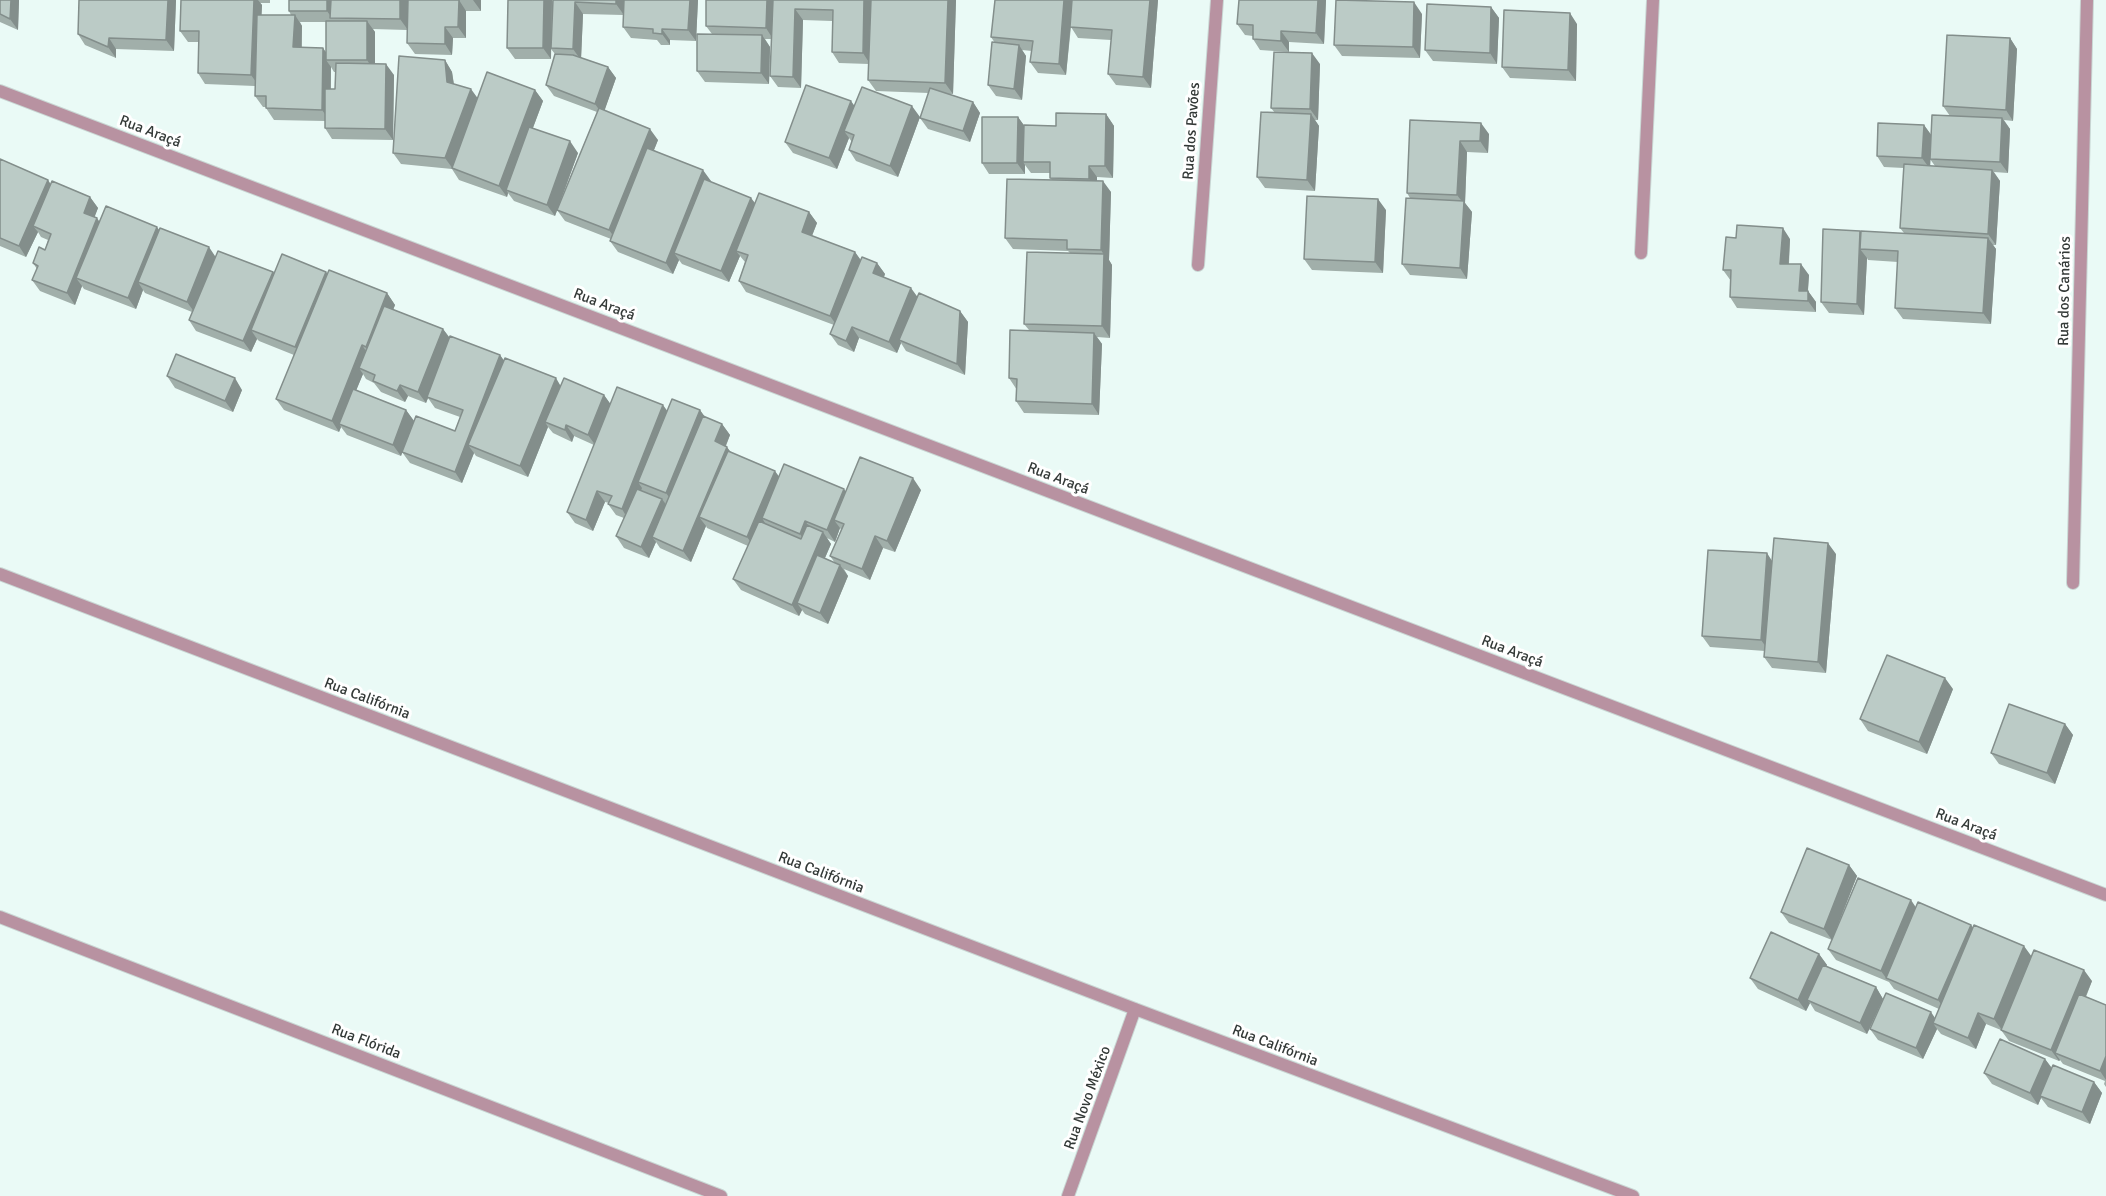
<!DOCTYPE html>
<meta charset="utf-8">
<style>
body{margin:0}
canvas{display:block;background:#eafaf6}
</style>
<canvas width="2106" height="1196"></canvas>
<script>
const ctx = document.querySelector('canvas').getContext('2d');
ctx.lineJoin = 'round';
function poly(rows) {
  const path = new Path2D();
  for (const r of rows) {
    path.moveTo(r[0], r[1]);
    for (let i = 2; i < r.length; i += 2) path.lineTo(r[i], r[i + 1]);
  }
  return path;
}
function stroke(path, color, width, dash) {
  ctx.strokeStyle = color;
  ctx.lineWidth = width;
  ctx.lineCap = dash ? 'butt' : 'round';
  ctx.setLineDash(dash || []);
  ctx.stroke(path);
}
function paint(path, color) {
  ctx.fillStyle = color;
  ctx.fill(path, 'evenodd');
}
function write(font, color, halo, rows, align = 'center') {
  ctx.font = font + ' Signika,sans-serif';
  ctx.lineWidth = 6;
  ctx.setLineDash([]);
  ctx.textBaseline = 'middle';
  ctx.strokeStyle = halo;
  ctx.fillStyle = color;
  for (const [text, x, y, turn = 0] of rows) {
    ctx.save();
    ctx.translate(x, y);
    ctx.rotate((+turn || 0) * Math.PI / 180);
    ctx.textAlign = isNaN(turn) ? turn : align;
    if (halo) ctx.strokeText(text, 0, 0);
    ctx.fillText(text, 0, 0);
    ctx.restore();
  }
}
const minor = poly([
 [0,91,2106,895],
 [1641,253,1653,0],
 [1198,265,1217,0],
 [0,574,1135,1009,1633,1196],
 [2073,583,2087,0],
 [0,917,721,1196],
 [1068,1196,1135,1009]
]);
stroke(minor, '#c9d7d4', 14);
stroke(minor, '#b892a1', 12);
paint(poly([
 [0,0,19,0,18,30,0,22],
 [176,0,174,51,116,49,116,58,85,45,78,34],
 [181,0,270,0,270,3,260,3,262,5,261,15,291,15,289,11,289,0,481,0,481,11,466,11,466,38,453,38,452,55,415,54,407,43,407,30,373,29,375,32,375,64,394,75,393,140,332,139,325,128,325,121,274,120,266,108,266,107,263,107,255,96,255,86,205,84,198,73,199,42,188,42,180,31],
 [300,22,326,22,326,52,302,47,302,26],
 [331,67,334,72,336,72,335,89,331,89],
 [553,0,698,0,696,41,670,40,670,45,661,45,657,40,631,38,623,27,623,15,583,14,581,58,608,67,616,78,604,111,658,140,654,150,711,181,710,182,751,198,755,203,809,212,817,223,812,236,855,252,860,260,877,263,885,274,884,277,917,297,960,311,968,322,965,375,906,351,901,343,897,353,859,338,854,352,838,345,830,334,834,325,746,292,739,281,745,262,740,256,729,282,682,264,679,260,673,274,618,252,610,241,611,239,565,221,557,210,597,112,554,96,546,85,555,54,551,49,551,59,515,59,507,48],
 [706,0,956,0,953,94,948,94,973,102,980,113,970,142,928,129,920,118,929,93,876,91,868,80,869,64,839,63,832,52,832,21,803,20,801,88,778,87,770,76,772,39,765,39,770,47,769,84,705,82,697,71,712,34,706,26],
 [995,0,1158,0,1151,88,1116,85,1108,74,1111,40,1078,38,1071,27,1066,75,1038,73,1030,62,1032,51,1022,50,1026,56,1022,100,996,96,988,85,995,43,991,37],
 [1326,0,1324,44,1289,42,1289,52,1260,50,1253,39,1253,36,1245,35,1237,24],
 [1491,7,1499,18,1497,64,1433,61,1425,50],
 [1422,14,1420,58,1342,56,1334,45],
 [1577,24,1576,81,1510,78,1502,67],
 [2010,38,2017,49,2013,121,2004,120,2010,129,2008,173,1994,172,2000,181,1996,245,1993,245,1996,249,1991,324,1903,319,1895,308,1898,262,1868,260,1867,258,1864,315,1829,313,1821,302,1860,231,1861,233,1904,233,1900,228,1904,168,1884,167,1877,156,1924,125,1931,135,1950,116,1943,106],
 [1930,159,1935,166,1930,166],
 [445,60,452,72,454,84,478,98,535,90,543,101,533,128,578,153,555,216,514,201,508,193,507,197,459,180,452,169,401,164,393,153],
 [1320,64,1318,120,1315,120,1319,126,1315,191,1265,188,1257,177,1275,113,1271,108],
 [854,106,920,117,898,177,856,161,849,150,852,142,849,138,837,169,793,153,785,142],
 [1106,114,1114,126,1113,178,1097,177,1097,181,1111,192,1109,260,1112,265,1110,338,1097,337,1102,344,1099,415,1024,413,1016,401,1017,390,1009,378,1029,330,1024,324,1070,253,1068,251,1013,249,1005,238,1052,180,1050,178,1050,173,1031,173,1025,165,1025,174,989,174,982,163,1018,117,1024,126,1056,126],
 [1410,120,1489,134,1488,153,1467,152,1465,203,1472,212,1467,279,1410,275,1402,264,1410,198,1407,193],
 [0,159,48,180,50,184,90,197,98,208,94,217,99,222,159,230,216,257,273,272,274,274,326,272,327,274,387,293,395,305,393,310,443,329,450,338,500,355,503,360,561,386,604,395,610,404,667,411,700,410,704,417,722,424,730,435,726,446,730,452,779,477,846,491,921,490,895,552,883,548,870,580,844,569,848,576,828,624,805,614,802,610,799,616,741,590,733,579,748,546,707,528,706,526,691,562,660,548,656,542,649,558,624,548,616,536,624,518,616,515,608,504,609,503,605,502,593,531,575,523,567,512,594,445,574,436,572,442,553,433,548,427,528,477,476,456,474,453,462,483,410,463,402,452,401,456,347,435,341,427,339,432,284,410,276,399,294,355,259,341,257,339,251,352,196,331,189,320,192,312,145,293,143,290,136,309,84,289,82,286,75,305,40,291,32,280,37,269,33,263,45,250,48,240,41,237,38,232,26,257,0,246],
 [363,374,366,379,374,383,381,392,405,402,408,396,426,403,428,398,435,408,460,417,455,431,414,421,406,410,356,390],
 [840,528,841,530,830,556,835,563,825,558,831,544,827,538,835,542],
 [1386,210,1383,273,1312,270,1304,259],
 [1790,239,1789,264,1809,275,1808,291,1816,302,1816,312,1737,308,1730,297,1731,281,1723,270],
 [167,376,242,390,233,412,175,388],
 [1836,554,1826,673,1772,668,1764,657,1765,651,1710,647,1702,636,1772,561],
 [1953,689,1927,754,1868,731,1860,719],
 [2065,724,2073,735,2055,784,1999,764,1991,753],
 [1849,865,1857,876,1832,940,1789,923,1781,912],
 [1916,907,1971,925,1973,928,2031,956,2092,981,2086,997,2106,1005,2106,1087,2104,1084,2105,1081,2063,1064,2060,1060,2059,1061,2009,1041,2001,1030,1986,1024,1976,1049,1941,1034,1937,1029,1923,1059,1878,1040,1870,1029,1935,1018,1939,1009,1894,989,1889,982,1836,960,1828,949],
 [1819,954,1827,965,1826,966,1876,987,1883,999,1867,1034,1815,1011,1810,1003,1806,1011,1758,989,1750,978],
 [2045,1059,2052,1068,2094,1082,2102,1093,2090,1124,2048,1107,2041,1098,2038,1105,1992,1084,1984,1073]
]), '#a1afaa');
paint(poly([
 [11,0,19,0,18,30,10,19],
 [168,0,176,0,174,51,166,40],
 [254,0,258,0,262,5,259,86,251,75],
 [327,0,335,0,332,18,327,11],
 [400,0,408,0,408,30,400,19],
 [459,0,466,11,466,38,458,27],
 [473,0,481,0,481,11],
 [544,0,552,0,551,59,543,48],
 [616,0,625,0,624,15,616,4],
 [690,0,698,0,696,41,688,30],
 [767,0,775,0,773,39,766,28],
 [864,0,873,0,870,64,863,53],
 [948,0,956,0,953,94,945,83],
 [1064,0,1073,0,1066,75,1059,64],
 [1150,0,1158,0,1151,88,1143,77],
 [1318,0,1326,0,1324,44,1316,33],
 [575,2,583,14,581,60,573,49],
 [1414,2,1422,14,1420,58,1413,47],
 [1491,7,1499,18,1497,64,1490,53],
 [795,9,803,20,801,88,793,77],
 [1570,13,1577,24,1576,81,1568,70],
 [295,15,302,26,301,58,293,47],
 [367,21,375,32,375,72,367,60],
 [445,27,453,38,452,55,445,44],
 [662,29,670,40,670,45,662,34],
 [1281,31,1289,42,1289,52,1281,41],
 [762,35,770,47,769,84,761,73],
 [109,38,116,49,116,58,108,47],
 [2010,38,2017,49,2013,121,2006,110],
 [1019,45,1026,56,1022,100,1014,89],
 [323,48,331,59,326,60,331,67,330,121,322,110],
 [1312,53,1320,64,1318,120,1310,109],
 [445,60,452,72,455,93,447,82],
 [386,64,394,75,393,140,385,129],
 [608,67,616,78,603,115,595,104],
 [471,89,479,100,453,169,445,158],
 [535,90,543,101,509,191,506,190,508,193,507,197,499,186],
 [851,101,859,112,844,131,849,138,837,169,829,158],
 [973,102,980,113,970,142,963,131],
 [912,106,920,117,898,177,890,166],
 [1106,114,1114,126,1113,178,1105,166],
 [1311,114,1319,126,1315,191,1307,180],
 [1018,117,1026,128,1023,162,1025,165,1025,174,1017,163],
 [2002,118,2010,129,2008,173,2000,162],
 [1481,123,1489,134,1488,153,1480,141],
 [1924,125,1932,136,1930,169,1922,158],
 [650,129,658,140,617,241,609,230],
 [570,141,578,153,555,216,547,205],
 [1460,141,1467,152,1465,203,1472,212,1467,279,1460,268,1464,204,1457,195],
 [1089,166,1097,177,1097,190,1089,179],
 [703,170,711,181,681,256,674,253,679,260,673,274,666,263],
 [1992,170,2000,181,1996,245,1988,234],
 [48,180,55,191,33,226,38,232,26,257,19,246],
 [1103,181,1111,192,1109,260,1112,265,1110,338,1102,326,1104,255,1101,250],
 [90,197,98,208,92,224,84,213],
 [751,198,759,209,736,251,740,256,729,282,721,271],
 [1378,199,1386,210,1383,273,1375,262],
 [809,212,817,223,809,243,802,232],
 [97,218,105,230,76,278,82,286,75,305,67,293],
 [157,227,165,238,138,282,143,290,136,309,128,298],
 [1783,228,1790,239,1788,275,1780,264],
 [1860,231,1867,242,1860,249,1867,258,1864,315,1857,304],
 [1988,238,1996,249,1991,324,1983,313],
 [209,247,217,259,195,313,187,302],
 [855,252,863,263,838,327,830,316],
 [877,263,885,274,881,284,873,273],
 [1801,264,1809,275,1807,301,1799,291],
 [273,272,281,284,251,330,257,339,251,352,243,341],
 [326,272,334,283,303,359,295,347],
 [911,288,919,299,899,340,901,343,897,353,889,342],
 [1808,291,1816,302,1816,312,1808,301],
 [387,293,395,305,374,358,366,347],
 [960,311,968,322,965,375,957,364],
 [852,327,859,338,854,352,846,341],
 [443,329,451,340,427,397,428,398,426,403,418,392],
 [1094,333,1102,344,1099,415,1092,404],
 [362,345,370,357,359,368,363,374,342,425,339,424,341,427,339,432,332,421],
 [500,355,508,366,468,445,474,453,462,483,455,472],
 [235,378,242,390,233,412,225,401],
 [556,378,563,390,545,422,548,427,528,477,520,466],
 [400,385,408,396,405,402,397,391],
 [604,395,612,406,596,446,588,435],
 [663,405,671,416,638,482,642,488,629,521,622,509],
 [406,410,414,421,401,456,393,445],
 [700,410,708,421,674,504,666,493],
 [722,424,730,435,723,452,715,441],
 [566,425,574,436,572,442,565,430],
 [727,447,735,458,699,517,706,526,691,562,683,551],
 [775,471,783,482,762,518,765,523,755,548,747,537],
 [913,478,921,490,895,552,887,541],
 [844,489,852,500,834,520,840,528,835,542,827,530],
 [597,491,605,502,593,531,586,520],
 [662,499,670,510,652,537,656,542,649,558,641,547],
 [805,521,813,532,808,545,800,534],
 [823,532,831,544,804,606,797,603,802,610,799,616,792,605],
 [875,536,883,548,870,580,862,569],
 [1828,543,1836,554,1826,673,1818,662],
 [1767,553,1774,564,1769,651,1761,640],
 [840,565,848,576,828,624,820,613],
 [1945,678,1953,689,1927,754,1919,742],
 [2065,724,2073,735,2055,784,2047,773],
 [1849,865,1857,876,1832,940,1824,929],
 [1911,900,1919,912,1886,978,1889,982,1881,971],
 [1971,925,1979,936,1946,1011,1938,1000],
 [2024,946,2032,957,2002,1030,1994,1019],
 [1819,954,1827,965,1810,1001,1807,1000,1810,1003,1806,1011,1798,1000],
 [2084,970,2092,981,2061,1056,2055,1053,2060,1060,2059,1061,2051,1050],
 [1876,987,1883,999,1867,1034,1860,1023],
 [1931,1012,1939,1024,1933,1023,1937,1029,1923,1059,1916,1048],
 [1978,1013,1986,1024,1976,1049,1968,1038],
 [2106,1056,2106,1080,2100,1071],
 [2045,1059,2053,1070,2038,1105,2030,1093],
 [2094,1082,2102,1093,2090,1124,2082,1112]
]), '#838e8b');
const building = poly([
 [0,0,11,0,10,19,0,14,0,0],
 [79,0,168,0,166,40,109,38,108,47,78,34,79,0],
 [181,0,254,0,251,75,198,73,199,31,180,31,181,0],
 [289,0,327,0,327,11,289,11,289,0],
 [331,0,400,0,400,19,330,18,331,0],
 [408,0,459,0,458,27,445,27,445,44,407,43,408,0],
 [508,0,544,0,543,48,507,48,508,0],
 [553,0,616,0,616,4,575,2,573,49,551,48,553,0],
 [624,0,690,0,688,30,662,29,662,34,653,33,653,29,623,27,624,0],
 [706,0,767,0,766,28,706,26,706,0],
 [773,0,864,0,863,53,832,52,833,10,795,9,793,77,770,76,773,0],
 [871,0,948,0,945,83,868,80,871,0],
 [995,0,1064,0,1059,64,1030,62,1033,41,991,37,995,0],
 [1072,0,1150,0,1143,77,1108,74,1112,30,1070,27,1072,0],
 [1239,0,1318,0,1316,33,1281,31,1281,41,1253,39,1253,25,1237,24,1239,0],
 [1336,0,1414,2,1413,47,1334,45,1336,0],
 [1427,4,1491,7,1490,53,1425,50,1427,4],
 [1504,10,1570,13,1568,70,1502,67,1504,10],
 [257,15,295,15,293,47,323,48,322,110,266,108,266,96,255,96,257,15],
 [326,21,367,21,367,60,326,60,326,21],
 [697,34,762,35,761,73,697,71,697,34],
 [1947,35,2010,38,2006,110,1943,106,1947,35],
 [992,42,1019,45,1014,89,988,85,992,42],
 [1274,52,1312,53,1310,109,1271,108,1274,52],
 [555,54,573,55,608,67,595,104,546,85,555,54],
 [399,56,445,60,447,82,471,89,445,158,393,153,399,56],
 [336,63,386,64,385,129,325,128,325,89,335,89,336,63],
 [487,72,535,90,499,186,452,168,487,72],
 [806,85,851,101,829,158,785,142,806,85],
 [862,87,912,106,890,166,849,150,854,135,844,131,862,87],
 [930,88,973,102,963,131,920,118,930,88],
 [599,108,650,129,609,230,557,210,599,108],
 [1261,112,1311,114,1307,180,1257,177,1261,112],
 [1056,113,1106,114,1105,166,1089,166,1089,179,1050,178,1050,162,1023,162,1024,125,1056,126,1056,113],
 [1932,115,2002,118,2000,162,1930,159,1932,115],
 [982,117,1018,117,1017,163,982,163,982,117],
 [1410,120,1481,123,1480,141,1460,141,1457,195,1407,193,1410,120],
 [1878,123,1924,125,1922,158,1877,156,1878,123],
 [529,127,570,141,547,205,506,190,529,127],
 [647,148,703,170,666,263,610,241,647,148],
 [0,159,48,180,19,246,0,238,0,159],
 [1904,164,1992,170,1988,234,1900,228,1904,164],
 [704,179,751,198,721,271,674,253,704,179],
 [1007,179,1103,181,1101,250,1067,249,1067,240,1005,238,1007,179],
 [52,181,90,197,84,213,97,218,67,293,32,280,38,266,33,263,39,247,45,250,51,234,33,226,52,181],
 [759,193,809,212,802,232,855,252,830,316,739,281,748,255,736,251,759,193],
 [1307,196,1378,199,1375,262,1304,259,1307,196],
 [1406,198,1464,201,1460,268,1402,264,1406,198],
 [106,206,157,227,128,298,76,278,106,206],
 [1737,225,1783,228,1780,264,1801,264,1799,291,1808,291,1808,301,1730,297,1731,270,1723,270,1726,237,1736,238,1737,225],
 [160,228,209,247,187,302,138,282,160,228],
 [1823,229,1860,231,1857,304,1821,302,1823,229],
 [1861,231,1988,238,1983,313,1895,308,1898,251,1860,249,1861,231],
 [218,251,273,272,243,341,189,320,218,251],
 [1027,252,1104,254,1102,326,1024,324,1027,252],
 [282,254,326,272,295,347,251,330,282,254],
 [862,257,877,263,873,273,911,288,889,342,852,327,846,341,830,334,862,257],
 [329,270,387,293,366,347,362,345,332,421,276,399,329,270],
 [919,293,960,311,957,364,899,340,919,293],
 [384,306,443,329,418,392,400,385,397,391,373,381,375,375,359,368,384,306],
 [1010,330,1094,333,1092,404,1016,401,1017,379,1009,378,1010,330],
 [450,336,500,355,455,472,402,452,416,416,455,431,463,410,427,397,450,336],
 [176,354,235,378,225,401,167,376,176,354],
 [505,358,556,378,520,466,468,445,505,358],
 [564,378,604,395,588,435,566,425,565,430,545,422,564,378],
 [617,387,663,405,622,509,608,504,612,496,597,491,586,520,567,512,617,387],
 [353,389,406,410,393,445,339,424,353,389],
 [672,399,700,410,666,493,638,482,672,399],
 [703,416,722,424,715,441,727,447,683,551,652,537,703,416],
 [728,451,775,471,747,537,699,517,728,451],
 [860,457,913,478,887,541,875,536,862,569,830,556,844,524,834,520,860,457],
 [784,464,844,489,827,530,805,521,800,534,762,518,784,464],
 [637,489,662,499,641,547,616,536,637,489],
 [759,521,801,539,807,525,823,532,792,605,733,579,759,521],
 [1774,538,1828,543,1818,662,1764,657,1774,538],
 [1708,550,1767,553,1761,640,1702,636,1708,550],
 [817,555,840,565,820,613,797,603,817,555],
 [1887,655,1945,678,1919,742,1860,719,1887,655],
 [2009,704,2065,724,2047,773,1991,753,2009,704],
 [1807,848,1849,865,1824,929,1781,912,1807,848],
 [1858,878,1911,900,1881,971,1828,949,1858,878],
 [1918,902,1971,925,1938,1000,1886,978,1918,902],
 [1974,925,2024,946,1994,1019,1978,1013,1968,1038,1933,1023,1974,925],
 [1771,932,1819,954,1798,1000,1750,978,1771,932],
 [2034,950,2084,970,2051,1050,2001,1030,2034,950],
 [1823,965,1876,987,1860,1023,1807,1000,1823,965],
 [1886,993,1931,1012,1916,1048,1870,1029,1886,993],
 [2079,994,2106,1005,2106,1056,2100,1071,2055,1053,2079,994],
 [2000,1039,2045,1059,2030,1093,1984,1073,2000,1039],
 [2053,1065,2094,1082,2082,1112,2040,1096,2053,1065]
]);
paint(building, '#bbcbc6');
stroke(building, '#838e8b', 1.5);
write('15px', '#333937', '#fff', [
 ["Rua dos Pavões",1192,131,-86],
 ["Rua Araçá",150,132,21],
 ["Rua dos Canários",2065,291,-89],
 ["Rua Araçá",604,305,21],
 ["Rua Araçá",1058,479,21],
 ["Rua Araçá",1512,652,21],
 ["Rua Califórnia",367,699,21],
 ["Rua Araçá",1966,825,21],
 ["Rua Califórnia",821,873,21],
 ["Rua Flórida",366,1042,21],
 ["Rua Califórnia",1275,1046,21],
 ["Rua Novo México",1088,1098,-70]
]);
</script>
